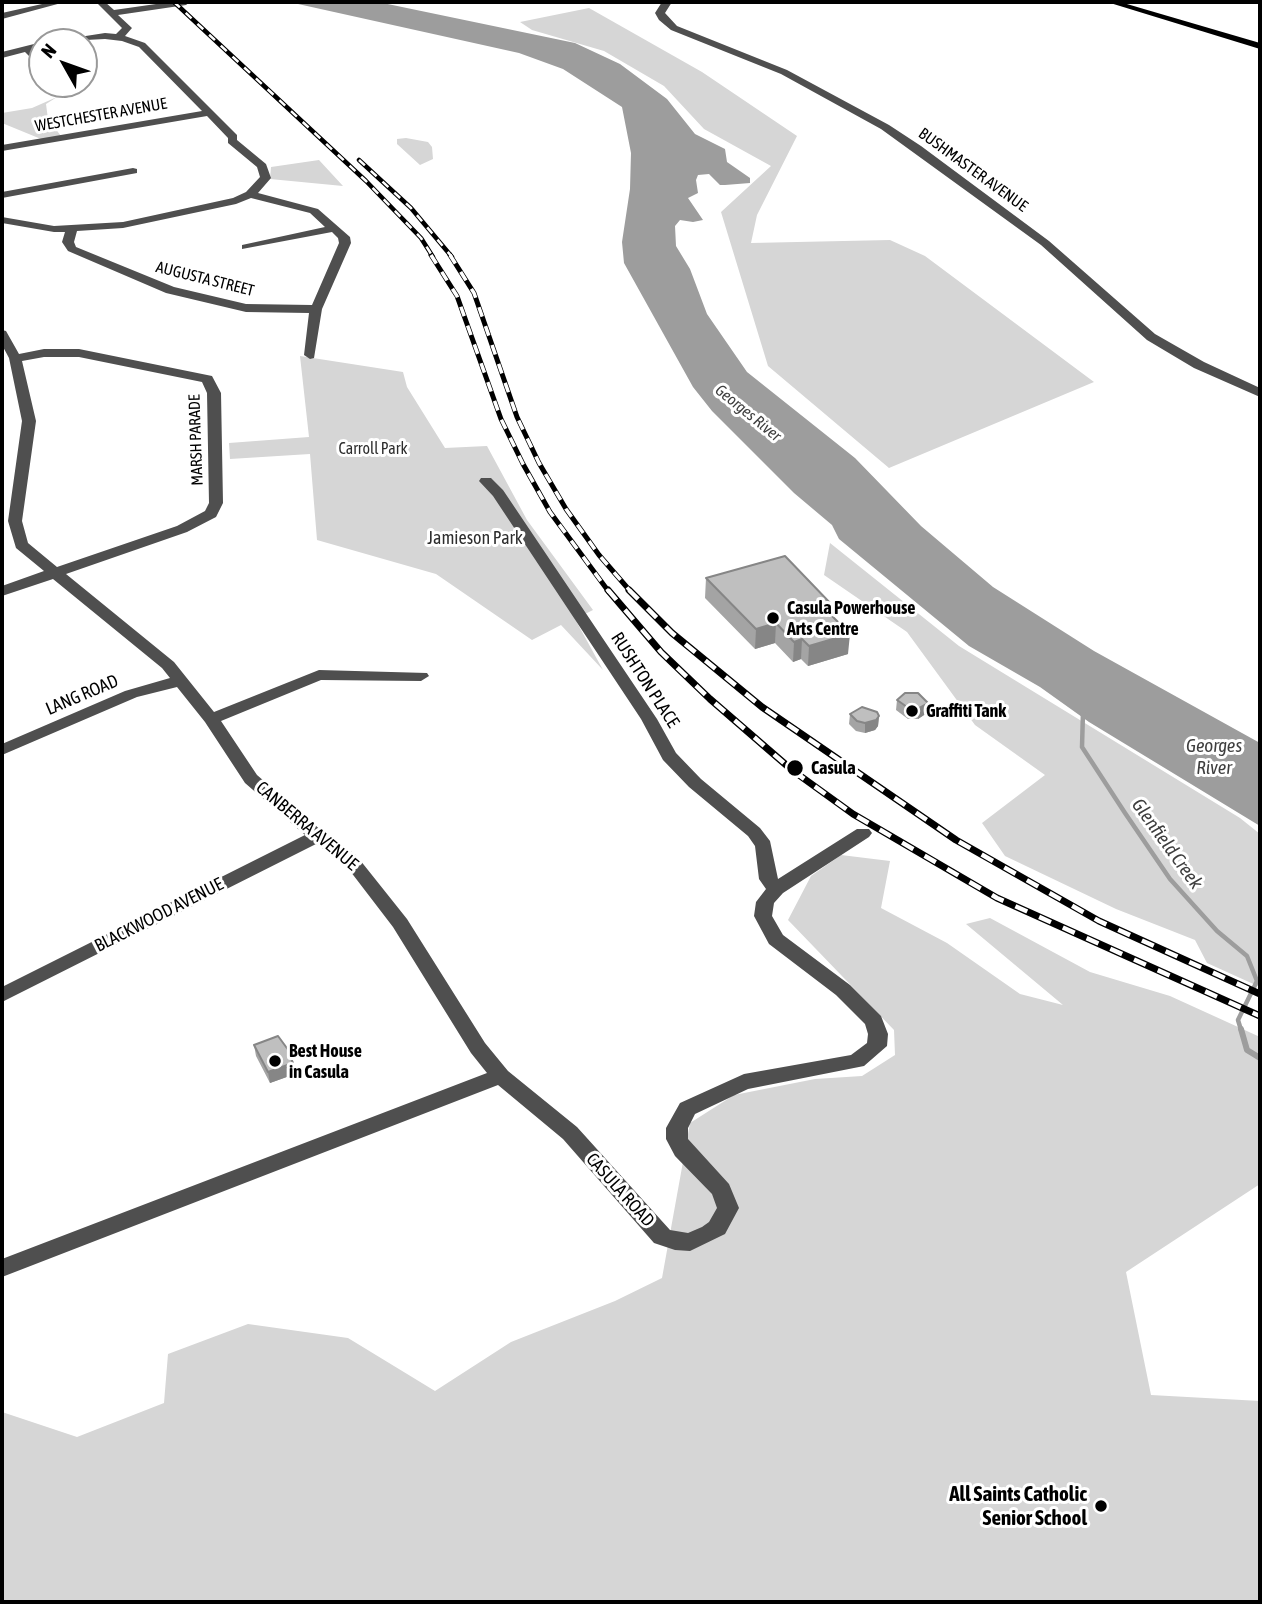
<!DOCTYPE html>
<style>
body{margin:0}
#map{position:relative;width:1262px;height:1604px;overflow:hidden;background:#fff;font-family:"Asap Condensed",sans-serif}
canvas{display:block}
.frame{position:absolute;inset:0;border:4px solid #000;pointer-events:none}
.north{position:absolute;left:28px;top:28px;width:70px;height:70px;box-sizing:border-box;background:#fff;border:2px solid #999;border-radius:50%;rotate:310deg;font-size:19px;font-weight:700;line-height:28px;text-align:center;color:#000}
.north::after{content:'';display:block;margin:auto;width:24px;height:32px;background:#000;clip-path:polygon(50% 0,100% 100%,50% 72%,0 100%)}
</style>
<div id="map">
<canvas width="1262" height="1604"></canvas>
<div class="frame"></div>
<div class="north">N</div>
</div>
<script>
const ctx = document.querySelector('canvas').getContext('2d');
ctx.lineJoin = 'round';
function paint(path, color) {
  ctx.fillStyle = color;
  ctx.fill(path, 'evenodd');
}
function poly(rows) {
  const path = new Path2D();
  for (const r of rows) {
    path.moveTo(r[0], r[1]);
    for (let i = 2; i < r.length; i += 2) path.lineTo(r[i], r[i + 1]);
  }
  return path;
}
function stroke(path, color, width, dash) {
  ctx.strokeStyle = color;
  ctx.lineWidth = width;
  ctx.lineCap = dash ? 'butt' : 'round';
  ctx.setLineDash(dash || []);
  ctx.stroke(path);
}
function write(font, color, halo, rows, align = 'center') {
  ctx.font = font + ' "Asap Condensed",sans-serif';
  ctx.lineWidth = 6;
  ctx.setLineDash([]);
  ctx.textBaseline = 'middle';
  ctx.strokeStyle = halo;
  ctx.fillStyle = color;
  for (const [text, x, y, turn = 0] of rows) {
    ctx.save();
    ctx.translate(x, y);
    ctx.rotate((+turn || 0) * Math.PI / 180);
    ctx.textAlign = isNaN(turn) ? turn : align;
    if (halo) ctx.strokeText(text, 0, 0);
    ctx.fillText(text, 0, 0);
    ctx.restore();
  }
}
paint(poly([
 [589,8,702,72,797,136,757,215,751,243,890,240,925,256,1094,382,889,468,768,366,721,212,771,166,704,129,664,86,604,51,532,30,520,22],
 [57,97,46,104,48,119,61,136,41,139,2,123,2,113,32,108],
 [406,138,428,142,432,147,433,159,420,165,397,144,397,139],
 [319,160,343,186,270,179,271,167],
 [300,356,403,372,407,387,445,448,487,446,527,520,593,610,575,619,603,670,561,625,532,640,436,574,317,540,310,454,230,459,229,443,309,437],
 [830,543,959,646,1240,818,1260,834,1260,987,1207,963,1195,940,1116,909,1005,856,982,823,1045,775,975,725,907,632,824,575],
 [841,855,890,861,881,908,947,943,1020,994,1063,1005,966,924,990,918,1090,972,1170,996,1260,1037,1260,1184,1126,1272,1151,1395,1260,1401,1260,1602,2,1602,2,1412,77,1437,164,1403,168,1354,248,1324,348,1338,435,1391,511,1342,615,1301,662,1278,690,1123,734,1095,815,1079,862,1076,895,1055,894,1030,788,920,811,876]
]), '#d6d6d6');
paint(poly([
 [289,2,378,2,575,43,620,64,667,99,695,134,725,149,727,162,750,178,750,183,725,185,720,185,709,174,698,175,696,180,698,193,688,198,703,220,693,222,680,220,675,226,676,246,690,269,707,314,747,372,855,458,921,526,993,587,1094,651,1260,743,1260,826,1089,722,1040,687,969,646,839,539,832,525,794,493,712,411,693,387,624,263,622,242,630,189,631,153,622,107,563,69,519,53]
]), '#9d9d9d');
stroke(poly([
 [1083,712,1082,747,1125,813,1170,879,1217,931,1247,956,1257,981,1238,1020,1241,1030]
]), '#9d9d9d', 4.5);
stroke(poly([
 [1241,1029,1247,1050,1260,1058]
]), '#9d9d9d', 6);
paint(poly([
 [51,2,65,2,2,19,2,13,51,2],
 [96,2,105,2,114,10,170,2,190,2,186,5,118,15,132,28,125,36,145,43,237,135,237,140,266,164,271,178,258,193,318,209,350,237,351,243,322,309,314,358,310,359,304,355,309,313,246,312,166,293,68,251,62,242,65,232,54,232,2,223,2,217,54,226,123,222,233,198,246,192,260,177,257,167,228,143,228,138,207,116,2,151,2,145,202,111,139,47,122,41,105,39,47,42,105,33,116,34,122,28,96,2],
 [251,198,310,213,325,227,242,245,242,249,332,232,338,238,339,243,312,305,246,304,174,287,76,247,74,242,77,231,123,228,236,204,251,198],
 [662,2,672,2,665,13,677,26,787,70,889,125,921,146,1049,241,1155,334,1204,362,1260,388,1260,397,1194,368,1147,340,1041,245,881,129,781,74,671,30,659,20,655,13,662,2],
 [42,42,42,48,34,50,42,60,42,69,25,52,2,58,2,52,42,42],
 [52,84,62,84,73,96,64,98,52,84],
 [133,168,137,169,137,173,2,198,2,192,133,168],
 [2,330,6,331,19,354,44,349,79,349,212,376,221,393,223,503,216,517,187,532,66,574,174,662,214,712,319,670,427,673,429,676,421,681,321,680,221,721,257,775,323,832,356,855,407,919,485,1043,508,1071,577,1127,670,1230,688,1233,702,1227,709,1222,717,1208,712,1194,675,1156,666,1139,666,1128,680,1103,744,1074,851,1055,867,1043,868,1034,865,1024,836,995,769,944,754,916,756,902,766,889,759,879,755,846,748,836,689,787,663,760,641,719,493,496,479,481,481,478,491,478,503,490,657,719,676,753,701,779,760,828,770,841,778,879,857,829,869,829,872,833,869,837,783,893,774,903,772,916,783,935,850,985,881,1016,888,1034,887,1046,864,1066,748,1089,695,1114,688,1128,688,1139,729,1184,739,1208,725,1234,690,1251,675,1250,654,1243,563,1139,498,1085,2,1277,2,1259,487,1073,471,1053,393,927,344,863,316,844,2,1002,2,987,305,835,245,783,205,722,177,687,137,697,2,755,2,744,125,691,170,678,162,668,53,579,2,596,2,586,44,571,16,548,8,521,22,421,9,358,2,345,2,330],
 [44,357,79,357,202,382,207,393,209,503,205,511,177,526,57,567,28,543,22,521,36,421,22,361,44,357]
]), '#4f4f4f');
paint(poly([
 [1107,2,1120,2,1260,43,1260,49,1107,2]
]), '#000');
const railFar2 = poly([
 [174,2,366,181,421,238,433,257],
 [359,160,411,208,452,257]
]);
const railFar1 = poly([
 [431,255,457,296,501,419,523,464,550,512,609,592],
 [450,255,474,293,517,417,539,463,566,509,599,555,631,592]
]);
const rail = poly([
 [608,590,661,652,710,699,792,770,853,814,997,898,1260,1016],
 [629,590,672,633,762,707,956,840,1099,921,1260,994]
]);
stroke(railFar2, '#000', 4.5);
stroke(railFar1, '#000', 5);
stroke(rail, '#000', 7);
stroke(railFar2, '#fff', 2.5, [8]);
stroke(railFar1, '#fff', 3.5, [10]);
stroke(rail, '#fff', 4.5, [13]);
paint(poly([
 [706,578,833,606,832,616,848,654,808,666,801,659,793,662,775,643,755,649,705,598],
 [897,700,928,703,927,713,918,719,908,719,896,710],
 [850,714,879,716,878,726,875,730,865,733,856,731,849,724],
 [254,1045,294,1066,295,1074,270,1083,256,1056]
]), '#a4a4a4');
paint(poly([
 [833,606,832,626,824,608],
 [776,623,775,643,755,649,756,629],
 [850,634,848,654,808,666,809,646],
 [802,639,801,659,793,662,794,642],
 [928,703,927,713,918,719,919,708],
 [879,716,878,726,875,730,865,733,865,723],
 [292,1055,295,1074,270,1083,268,1072]
]), '#868686');
const building = poly([
 [785,556,833,606,824,608,850,634,809,646,802,639,794,642,776,623,756,629,706,578,785,556],
 [905,693,918,693,928,703,919,708,910,709,897,700,905,693],
 [862,707,877,712,879,716,876,720,865,723,857,721,850,714,862,707],
 [278,1036,292,1055,290,1056,293,1063,268,1072,254,1045,278,1036]
]);
paint(building, '#bfbfbf');
stroke(building, '#868686', 2);
for (const [x, y, r, color] of [
 [773,618,7,"#000"],
 [912,711,7,"#000"],
 [795,768,9,"#000"],
 [275,1061,7,"#000"],
 [1101,1506,7,"#000"]
]) {
  const dot = new Path2D();
  dot.arc(x, y, r, 0, 2 * Math.PI);
  ctx.fillStyle = color;
  ctx.fill(dot);
  stroke(dot, '#fff', 2.5);
}
write('16px', '#000', '#fff', [
 ["WESTCHESTER AVENUE",101,115,-10],
 ["BUSHMASTER AVENUE",973,170,36],
 ["AUGUSTA STREET",205,279,14],
 ["MARSH PARADE",196,440,-92]
]);
write('italic 16px', '#3e3e3e', '#fff', [
 ["Georges River",748,413,39]
]);
write('16px', '#2d2d2d', '#fff', [
 ["Carroll Park",373,449]
]);
write('18px', '#2d2d2d', '#fff', [
 ["Jamieson Park",475,538]
]);
write('bold 18px', '#000', '#fff', [
 ["Casula Powerhouse",787,608],
 ["Arts Centre",787,629],
 ["Graffiti Tank",926,711],
 ["Casula",811,768],
 ["Best House",289,1051],
 ["in Casula",289,1072]
], 'left');
write('18px', '#000', '#fff', [
 ["RUSHTON PLACE",645,680,57],
 ["LANG ROAD",82,695,-23],
 ["CANBERRA AVENUE",307,826,40],
 ["BLACKWOOD AVENUE",159,915,-27],
 ["CASULA ROAD",620,1190,48]
]);
write('italic 19px', '#3e3e3e', '#fff', [
 ["Georges",1214,746],
 ["River",1214,768],
 ["Glenfield Creek",1167,844,54]
]);
write('bold 21px', '#000', '#fff', [
 ["All Saints Catholic",1087,1494],
 ["Senior School",1087,1518]
], 'right');
</script>
